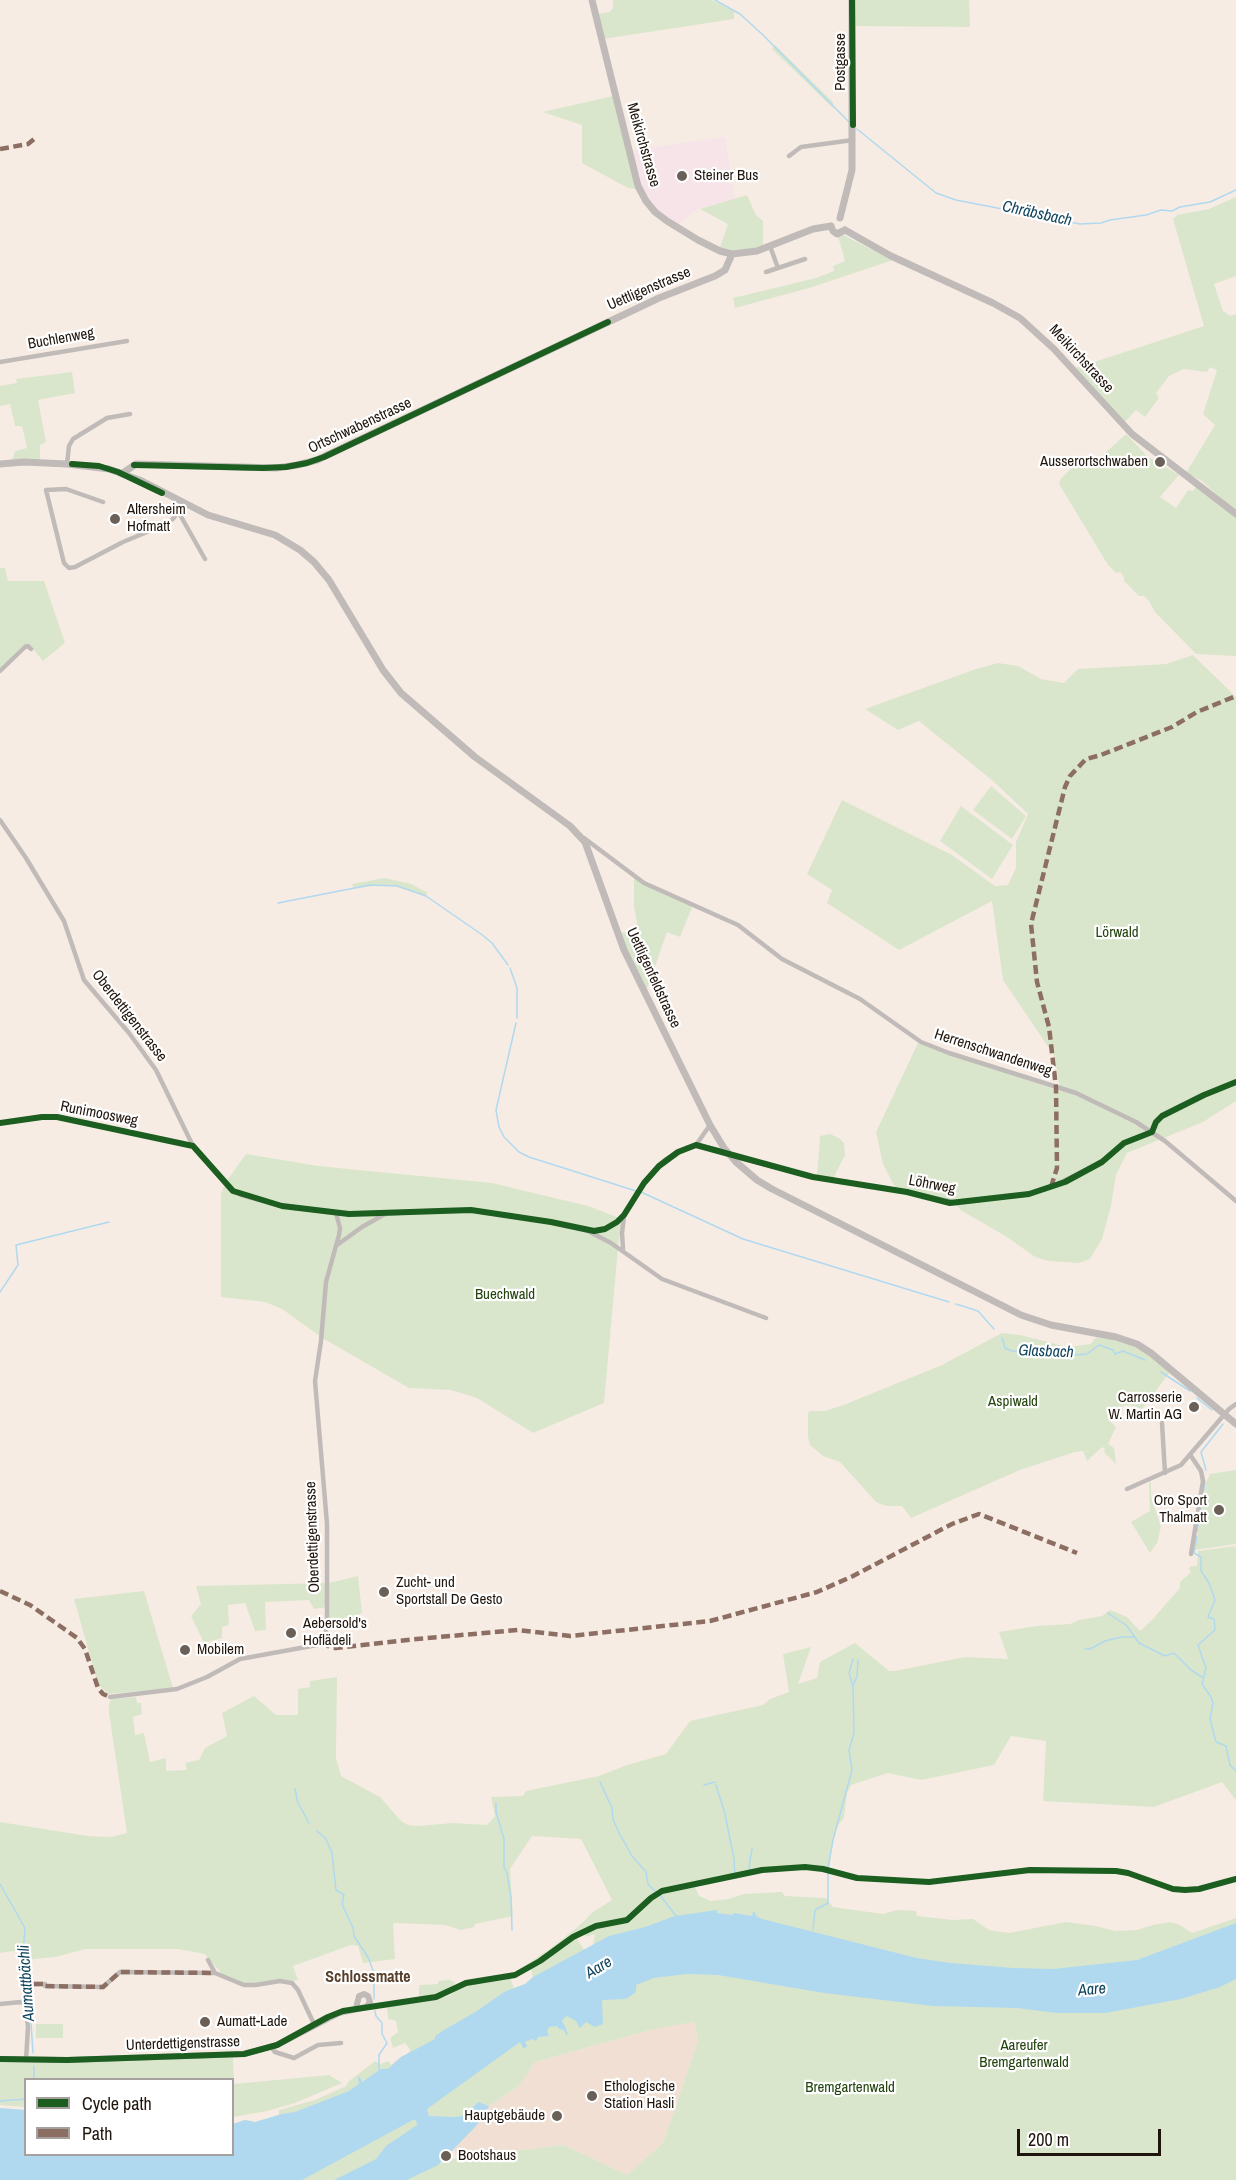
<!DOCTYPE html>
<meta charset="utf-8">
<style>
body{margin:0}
#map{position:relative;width:1236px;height:2180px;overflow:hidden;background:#f7ece4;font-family:"Archivo Narrow",sans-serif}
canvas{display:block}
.legend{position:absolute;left:24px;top:2078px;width:210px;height:78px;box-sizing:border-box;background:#fff;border:2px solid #a6a19e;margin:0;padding:8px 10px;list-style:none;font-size:18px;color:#20150c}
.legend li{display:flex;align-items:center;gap:12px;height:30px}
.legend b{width:30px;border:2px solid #a6a19e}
.scale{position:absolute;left:1017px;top:2129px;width:144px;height:27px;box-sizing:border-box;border:3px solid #20150c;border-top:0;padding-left:8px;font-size:18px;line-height:21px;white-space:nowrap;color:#20150c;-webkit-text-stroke:4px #fff;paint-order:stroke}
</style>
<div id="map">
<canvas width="1236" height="2180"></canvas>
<ul class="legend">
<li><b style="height:8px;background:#1b5e20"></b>Cycle path</li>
<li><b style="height:8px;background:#8d6e63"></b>Path</li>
</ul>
<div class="scale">200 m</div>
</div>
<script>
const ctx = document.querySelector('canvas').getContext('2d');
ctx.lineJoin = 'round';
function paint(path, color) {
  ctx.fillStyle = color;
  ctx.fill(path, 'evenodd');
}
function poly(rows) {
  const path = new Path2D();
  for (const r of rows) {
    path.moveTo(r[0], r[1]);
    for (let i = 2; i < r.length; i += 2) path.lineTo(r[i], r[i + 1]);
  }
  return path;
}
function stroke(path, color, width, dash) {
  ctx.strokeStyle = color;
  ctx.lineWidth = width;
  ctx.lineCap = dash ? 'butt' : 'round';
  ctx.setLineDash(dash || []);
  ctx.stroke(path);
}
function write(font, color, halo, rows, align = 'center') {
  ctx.font = font + ' "Archivo Narrow",sans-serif';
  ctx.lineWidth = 4.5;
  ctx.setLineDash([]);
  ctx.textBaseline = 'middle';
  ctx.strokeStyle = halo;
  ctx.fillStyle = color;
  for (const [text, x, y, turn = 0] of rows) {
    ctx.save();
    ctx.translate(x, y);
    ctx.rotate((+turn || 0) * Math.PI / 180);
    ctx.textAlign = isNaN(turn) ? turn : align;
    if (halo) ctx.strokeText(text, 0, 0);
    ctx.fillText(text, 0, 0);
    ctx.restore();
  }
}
paint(poly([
 [725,137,735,199,697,209,675,227,666,221,641,191,632,150]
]), '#f6e4e8');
paint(poly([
 [694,2022,698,2041,663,2143,627,2175,564,2145,456,2158,454,2149,477,2125,489,2106,519,2086,535,2062,654,2029]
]), '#f0dfd2');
paint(poly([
 [613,0,712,0,734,11,734,19,603,39,597,14,610,12,613,8],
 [855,0,969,0,970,27,855,26],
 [775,45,833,102,834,109,772,49],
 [613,96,636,188,635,189,628,188,582,163,582,125,543,112],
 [747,195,756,215,763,221,763,250,755,252,719,250,728,224,700,209],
 [1236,197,1236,276,1214,284,1223,311,1230,316,1236,314,1236,512,1202,481,1186,473,1215,425,1203,414,1217,370,1210,367,1207,372,1184,369,1169,376,1156,393,1159,398,1145,417,1136,410,1124,423,1076,368,1204,326,1173,219,1177,215,1209,209],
 [843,235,893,260,809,288,735,308,733,298,816,278,834,271,833,266,845,261,838,236],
 [72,372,75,393,38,400,46,442,40,445,40,462,11,463,15,451,27,448,22,426,15,426,10,404,0,406,0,386,17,383,16,379],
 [1126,434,1147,456,1179,475,1160,497,1176,508,1188,490,1193,491,1196,487,1236,518,1236,656,1196,654,1155,612,1149,601,1144,596,1139,596,1124,581,1124,577,1120,572,1116,573,1108,565,1059,484,1061,478,1082,459,1092,465],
 [0,568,5,568,8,581,44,581,65,643,43,661,28,643,0,669],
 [1193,655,1236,697,1236,1101,1203,1122,1127,1153,1116,1175,1111,1206,1102,1239,1090,1259,1079,1263,1049,1261,1035,1257,1007,1237,962,1211,956,1205,896,1189,883,1164,876,1132,918,1043,1060,1091,1055,1057,1003,980,992,901,899,950,827,903,832,890,807,874,842,800,952,855,995,886,1008,885,1016,868,1016,842,1028,814,993,781,919,721,898,730,865,709,976,669,998,663,1018,666,1041,679,1064,683,1078,669,1166,664],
 [991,786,1026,816,1012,839,973,810],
 [961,806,1013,845,992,879,940,841],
 [385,878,411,884,428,893,425,896,397,886,379,885,354,889,352,884],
 [634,878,693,905,680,937,667,932,646,992,619,933,638,930,634,906],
 [830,1134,839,1138,844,1143,845,1155,833,1179,817,1176,820,1136],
 [246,1154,318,1166,492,1183,588,1206,622,1219,618,1248,604,1403,533,1433,477,1398,451,1390,409,1388,324,1339,282,1309,265,1302,221,1297,221,1194,226,1182],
 [1002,1333,1020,1335,1068,1347,1091,1344,1094,1339,1098,1337,1121,1340,1143,1350,1170,1372,1142,1409,1129,1405,1118,1407,1111,1422,1116,1427,1108,1444,1114,1448,1116,1464,1104,1452,1105,1449,1102,1447,1087,1461,1083,1451,1075,1452,1020,1470,911,1518,902,1506,886,1506,876,1502,840,1462,823,1456,810,1445,808,1437,808,1413,810,1411,825,1411,846,1404,942,1365],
 [1236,1470,1236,1544,1195,1550,1206,1483,1210,1474],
 [1151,1482,1151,1496,1161,1527,1157,1543,1150,1553,1131,1522,1150,1511,1149,1483],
 [1236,1546,1236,1800,1222,1782,1154,1807,1043,1801,1046,1741,1011,1736,994,1765,921,1780,888,1773,851,1785,847,1793,844,1818,838,1825,833,1841,829,1869,805,1866,762,1870,662,1890,654,1894,626,1919,594,1925,568,1938,540,1960,514,1973,551,1948,580,1925,593,1912,612,1900,581,1839,532,1836,510,1869,513,1916,475,1924,474,1927,461,1930,445,1925,395,1923,393,1924,395,1959,363,1963,358,1946,351,1945,293,1966,298,1980,294,1981,281,1979,247,1984,222,1974,205,1954,177,1949,86,1949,55,1957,23,1960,21,1950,0,1953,0,1822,88,1836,111,1837,127,1833,109,1713,109,1705,111,1699,136,1697,137,1703,141,1703,142,1714,133,1717,135,1735,144,1733,150,1762,166,1758,166,1771,187,1770,185,1763,199,1760,205,1748,227,1736,222,1713,254,1696,276,1715,298,1715,298,1689,310,1687,310,1681,337,1677,336,1758,341,1776,380,1797,401,1821,408,1825,418,1826,453,1823,487,1825,495,1816,491,1797,523,1796,526,1791,599,1776,627,1765,666,1754,690,1721,763,1705,770,1699,789,1692,783,1654,811,1647,798,1684,817,1678,820,1662,855,1643,889,1671,895,1671,965,1657,1008,1659,999,1632,1036,1626,1070,1624,1079,1620,1102,1616,1110,1610,1127,1617,1140,1631,1152,1620,1180,1588,1180,1582,1191,1572,1189,1569,1191,1566,1197,1566,1198,1551],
 [358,1576,362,1613,347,1620,327,1623,327,1607,314,1609,309,1600,265,1602,266,1630,255,1631,245,1603,228,1605,229,1625,222,1627,222,1638,204,1643,191,1616,201,1604,196,1586,329,1583],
 [144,1591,173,1688,108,1694,98,1684,74,1599],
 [694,1885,699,1896,711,1901,728,1899,744,1894,782,1892,785,1896,826,1898,833,1907,883,1914,897,1910,916,1911,917,1916,953,1920,973,1919,989,1930,1009,1933,1066,1922,1096,1926,1115,1931,1137,1930,1153,1925,1170,1922,1178,1924,1192,1933,1236,1918,1236,2180,0,2180,0,2108,25,2110,26,2154,232,2154,233,2124,245,2120,255,2122,279,2115,279,2110,315,2100,346,2086,349,2081,375,2061,380,2064,389,2061,391,2065,401,2057,408,2054,410,2049,405,2043,393,2048,390,2038,398,2032,396,2021,388,2019,387,2007,449,1996,462,1986,474,1983,486,1983,510,1978,514,1988,525,1984,533,1977,531,1969,540,1965,571,1940,576,1937,584,1950,593,1945,595,1934,586,1937,585,1933,601,1926,627,1922,659,1894],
 [694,2022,698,2041,663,2143,627,2175,564,2145,456,2158,440,2164,477,2125,489,2106,519,2086,535,2062,654,2029],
 [450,1980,455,1982,452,1989,441,1995,419,1999,419,1985,438,1984,438,1981],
 [36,2024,63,2024,63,2038,36,2038],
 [148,2058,233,2058,234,2084,329,2075,342,2083,295,2103,267,2111,233,2117,232,2080,26,2080,25,2107,0,2105,0,2062,66,2063]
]), '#dae6cb');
paint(poly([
 [717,1910,717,1913,733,1915,734,1913,752,1916,753,1912,755,1912,756,1916,762,1919,917,1958,950,1963,1014,1968,1053,1969,1137,1960,1236,1923,1236,1979,1220,1987,1181,1999,1105,2013,1057,2013,1017,2008,933,2006,824,1993,718,1975,687,1974,654,1978,636,1985,636,1992,626,1999,602,2000,603,2024,595,2027,586,2022,580,2028,576,2021,567,2016,562,2020,568,2034,566,2035,564,2030,559,2029,557,2026,549,2027,547,2031,549,2036,538,2037,536,2041,532,2039,525,2042,527,2046,524,2049,520,2042,427,2109,429,2116,456,2117,466,2115,478,2102,489,2106,477,2125,438,2165,407,2180,334,2180,376,2159,386,2146,417,2125,416,2120,413,2120,302,2180,0,2180,0,2108,25,2110,26,2154,232,2154,233,2124,245,2120,255,2122,282,2114,295,2112,349,2091,359,2084,358,2078,360,2077,362,2082,381,2069,388,2069,401,2057,435,2039,435,2036,444,2030,477,2011,504,1992,525,1984,533,1977,609,1936,645,1927,675,1916]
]), '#b0d9f0');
stroke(poly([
 [715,0,740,14,763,35,849,122],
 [857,129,936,193,956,200,1080,224,1101,223,1110,220,1146,215,1161,210,1172,211,1180,207,1210,202,1236,190],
 [278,903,370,885,397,886,426,896,481,934,492,943,508,965],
 [510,968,517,988,517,1018],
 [516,1023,496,1110,499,1127,504,1137,519,1152,529,1157,636,1191],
 [641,1192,743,1239,949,1302],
 [0,1292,18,1265,16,1245,109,1222],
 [956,1304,978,1311,994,1329],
 [1002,1338,1005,1348,1012,1351,1020,1352,1033,1348,1047,1355,1055,1351,1075,1355,1087,1354,1099,1345,1113,1350,1115,1354,1123,1351,1145,1360],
 [1161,1372,1190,1391],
 [1197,1398,1212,1410],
 [1206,1470,1201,1452,1223,1424],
 [1197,1532,1205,1482],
 [1197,1536,1194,1553,1201,1557,1201,1571,1209,1583,1215,1600,1208,1617,1214,1619,1215,1630,1198,1645,1206,1668,1202,1684,1211,1697,1213,1703,1210,1719,1216,1742,1226,1746,1230,1765,1236,1771],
 [1108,1613,1127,1626,1139,1643,1165,1656,1174,1653,1191,1670,1202,1677],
 [1085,1649,1090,1649,1105,1641,1121,1637,1134,1637],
 [853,1659,849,1673,853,1686],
 [600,1782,612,1808,613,1819,619,1833,632,1856,646,1872,648,1884,655,1891],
 [704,1785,715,1782],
 [716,1785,725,1814,734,1859,735,1876],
 [295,1789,298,1803,309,1823],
 [496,1803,496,1812,504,1839,504,1867,507,1873,511,1898,512,1930],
 [317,1831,326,1839,332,1853,336,1890,344,1895,342,1904,353,1928,354,1936,368,1957,374,1973,374,1999],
 [828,1868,833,1840,852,1770,849,1750,854,1733,853,1686,857,1676,858,1660],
 [735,1876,751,1871,749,1866,752,1849],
 [0,1884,25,1928,23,1954,25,1962,30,2008,33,2053],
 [660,1895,676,1916],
 [813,1930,815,1910,828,1903,828,1872],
 [375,2011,376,2016,382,2023,382,2034,387,2043,379,2055,379,2072],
 [34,2066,34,2080],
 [0,2101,26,2099]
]), '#b0d9f0', 1.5);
stroke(poly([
 [789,156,801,147,853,140],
 [770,246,778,268],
 [766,272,805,259],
 [0,362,127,341],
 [67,464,69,446,73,439,107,418,130,414],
 [103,502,66,489,46,490,64,563,69,568,75,567,123,542,164,525,173,519,184,504],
 [179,513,205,559],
 [0,671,25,647,28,646,31,649],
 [0,820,26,858,64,921,84,980,129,1033,156,1070,193,1146,230,1189,241,1195,282,1206,349,1214,385,1214],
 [584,838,644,883,738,925,782,959,860,999,921,1042,949,1053,1076,1093,1136,1122,1165,1141,1236,1201],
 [0,1123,42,1117,57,1117,193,1146],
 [696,1145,710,1125],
 [733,1156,813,1177,907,1192,958,1203,1029,1194,1051,1187,1102,1162,1124,1143,1152,1132],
 [591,1231,605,1229,617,1222,624,1215,647,1179,665,1160,678,1152,696,1145,727,1152],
 [337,1245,362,1227,385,1214,441,1210,471,1210,551,1222,588,1231,611,1243,662,1279,766,1318],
 [623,1249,622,1233,624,1216],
 [1162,1423,1165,1473],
 [1191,1456,1201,1471,1203,1481,1191,1554],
 [1127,1489,1181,1465,1229,1409,1236,1404],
 [110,1697,177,1689,207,1677,240,1659,317,1645,322,1642,325,1636,327,1625,327,1524,315,1381,321,1341,326,1282,339,1235,340,1228,336,1213],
 [208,1960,215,1973,244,1985,255,1985,280,1981,292,1983,298,1990,314,2024],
 [34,1984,45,1984,45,1986,103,1987,120,1972,215,1973],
 [0,2004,21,2002,25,2004,28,2027,26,2060],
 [271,2047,275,2052,294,2058,318,2045,341,2043]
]), '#c0bbb8', 4.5);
stroke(poly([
 [0,2059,67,2060,244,2054,277,2045,339,2013,366,2007,370,2002,368,1996,364,1994,359,1996,356,2008]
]), '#c0bbb8', 6);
stroke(poly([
 [592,0,638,186,646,201,655,212,667,221,698,240,720,251,732,254,757,251,813,229,831,226],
 [840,218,852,170,852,0],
 [831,226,833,231,837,234,845,230],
 [845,230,891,256,993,303,1020,318,1054,349,1132,434,1236,514],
 [0,464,24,462,67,464,109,469,142,481,208,515,275,535,300,550,314,562,329,580,383,670,401,693,475,757,570,826,585,842,624,950,710,1125,724,1148,736,1162,757,1180,772,1189,1021,1315,1051,1325,1116,1337,1137,1344,1151,1353,1236,1424],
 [123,473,136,464,276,468,297,465,317,460,659,298,715,276,725,270,732,254]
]), '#c0bbb8', 7);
stroke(poly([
 [0,149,28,144,34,139,34,135],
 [1051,1187,1057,1168,1056,1087,1049,1027,1037,982,1031,924,1065,787,1070,776,1086,759,1101,755,1172,727,1197,712,1236,696],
 [0,1591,30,1605,77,1638,85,1649,98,1688,103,1694,110,1697],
 [322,1642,331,1648,336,1648,417,1639,518,1630,570,1636,710,1621,817,1592,853,1576,952,1524,979,1514,1077,1553],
 [34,1984,45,1984,45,1986,103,1987,120,1972,215,1973]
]), '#8d6e63', 4.5, [9, 4.5]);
stroke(poly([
 [852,0,853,125],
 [72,464,99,466,118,472,162,493],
 [134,465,263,468,286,467,307,463,324,457,608,322],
 [0,1123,42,1117,57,1117,193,1146,233,1191,282,1206,349,1214,471,1210,551,1222,594,1231,605,1229,617,1222,624,1215,644,1183,659,1166,678,1152,696,1145,813,1177,907,1192,950,1203,1029,1194,1065,1182,1102,1162,1124,1143,1152,1132,1156,1122,1162,1116,1204,1095,1236,1082],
 [0,2059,67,2060,244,2054,277,2045,328,2017,343,2011,436,1997,466,1983,515,1975,540,1961,573,1937,596,1926,627,1920,651,1898,662,1891,762,1870,805,1867,823,1869,857,1878,929,1882,1030,1870,1116,1871,1128,1873,1173,1889,1185,1890,1199,1889,1236,1879]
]), '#1b5e20', 6);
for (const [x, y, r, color] of [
 [682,176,6,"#6b6058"],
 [1160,462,6,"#6b6058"],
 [115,519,6,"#6b6058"],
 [1194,1407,6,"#6b6058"],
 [1219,1510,6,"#6b6058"],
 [384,1592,6,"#6b6058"],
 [291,1633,6,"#6b6058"],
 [185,1650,6,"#6b6058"],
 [205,2022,6,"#6b6058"],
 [592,2096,6,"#6b6058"],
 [557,2116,6,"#6b6058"],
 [446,2156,6,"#6b6058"]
]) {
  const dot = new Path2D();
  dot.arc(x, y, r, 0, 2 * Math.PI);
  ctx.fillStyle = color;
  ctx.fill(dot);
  stroke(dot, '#fff', 2);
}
write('15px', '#20150c', '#fff', [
 ["Postgasse",841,62,-90],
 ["Meikirchstrasse",643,145,74],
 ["Uettligenstrasse",649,289,-23],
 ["Buchlenweg",61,339,-10],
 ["Meikirchstrasse",1081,359,47],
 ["Ortschwabenstrasse",360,426,-25],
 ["Uettligenfeldstrasse",653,978,65],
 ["Oberdettigenstrasse",129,1016,52],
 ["Herrenschwandenweg",993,1053,18],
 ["Runimoosweg",99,1114,11],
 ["Löhrweg",932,1185,11],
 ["Oberdettigenstrasse",313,1537,-92],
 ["Unterdettigenstrasse",183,2044,-2]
]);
write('15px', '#20150c', '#fff', [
 ["Steiner Bus",694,176],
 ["Ausserortschwaben",1148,462,"right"],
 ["Altersheim",127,510],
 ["Hofmatt",127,527],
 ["Carrosserie",1182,1398,"right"],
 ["W. Martin AG",1182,1415,"right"],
 ["Oro Sport",1207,1501,"right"],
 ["Thalmatt",1207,1518,"right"],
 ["Zucht- und",396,1583],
 ["Sportstall De Gesto",396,1600],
 ["Aebersold's",303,1624],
 ["Hoflädeli",303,1641],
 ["Mobilem",197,1650],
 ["Aumatt-Lade",217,2022],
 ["Ethologische",604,2087],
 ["Station Hasli",604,2104],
 ["Hauptgebäude",545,2116,"right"],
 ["Bootshaus",458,2156]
], 'left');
write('15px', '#23440e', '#fff', [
 ["Lörwald",1117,933],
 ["Buechwald",505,1295],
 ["Aspiwald",1013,1402],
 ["Aareufer",1024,2046],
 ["Bremgartenwald",1024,2063],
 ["Bremgartenwald",850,2088]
]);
write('italic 16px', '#11455d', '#fff', [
 ["Chräbsbach",1037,214,12],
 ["Glasbach",1046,1352,2],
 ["Aare",599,1968,-31],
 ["Aumattbächli",27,1983,-94],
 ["Aare",1092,1990,-5]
]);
write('bold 16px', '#5a402b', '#fff', [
 ["Schlossmatte",368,1978]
]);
</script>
